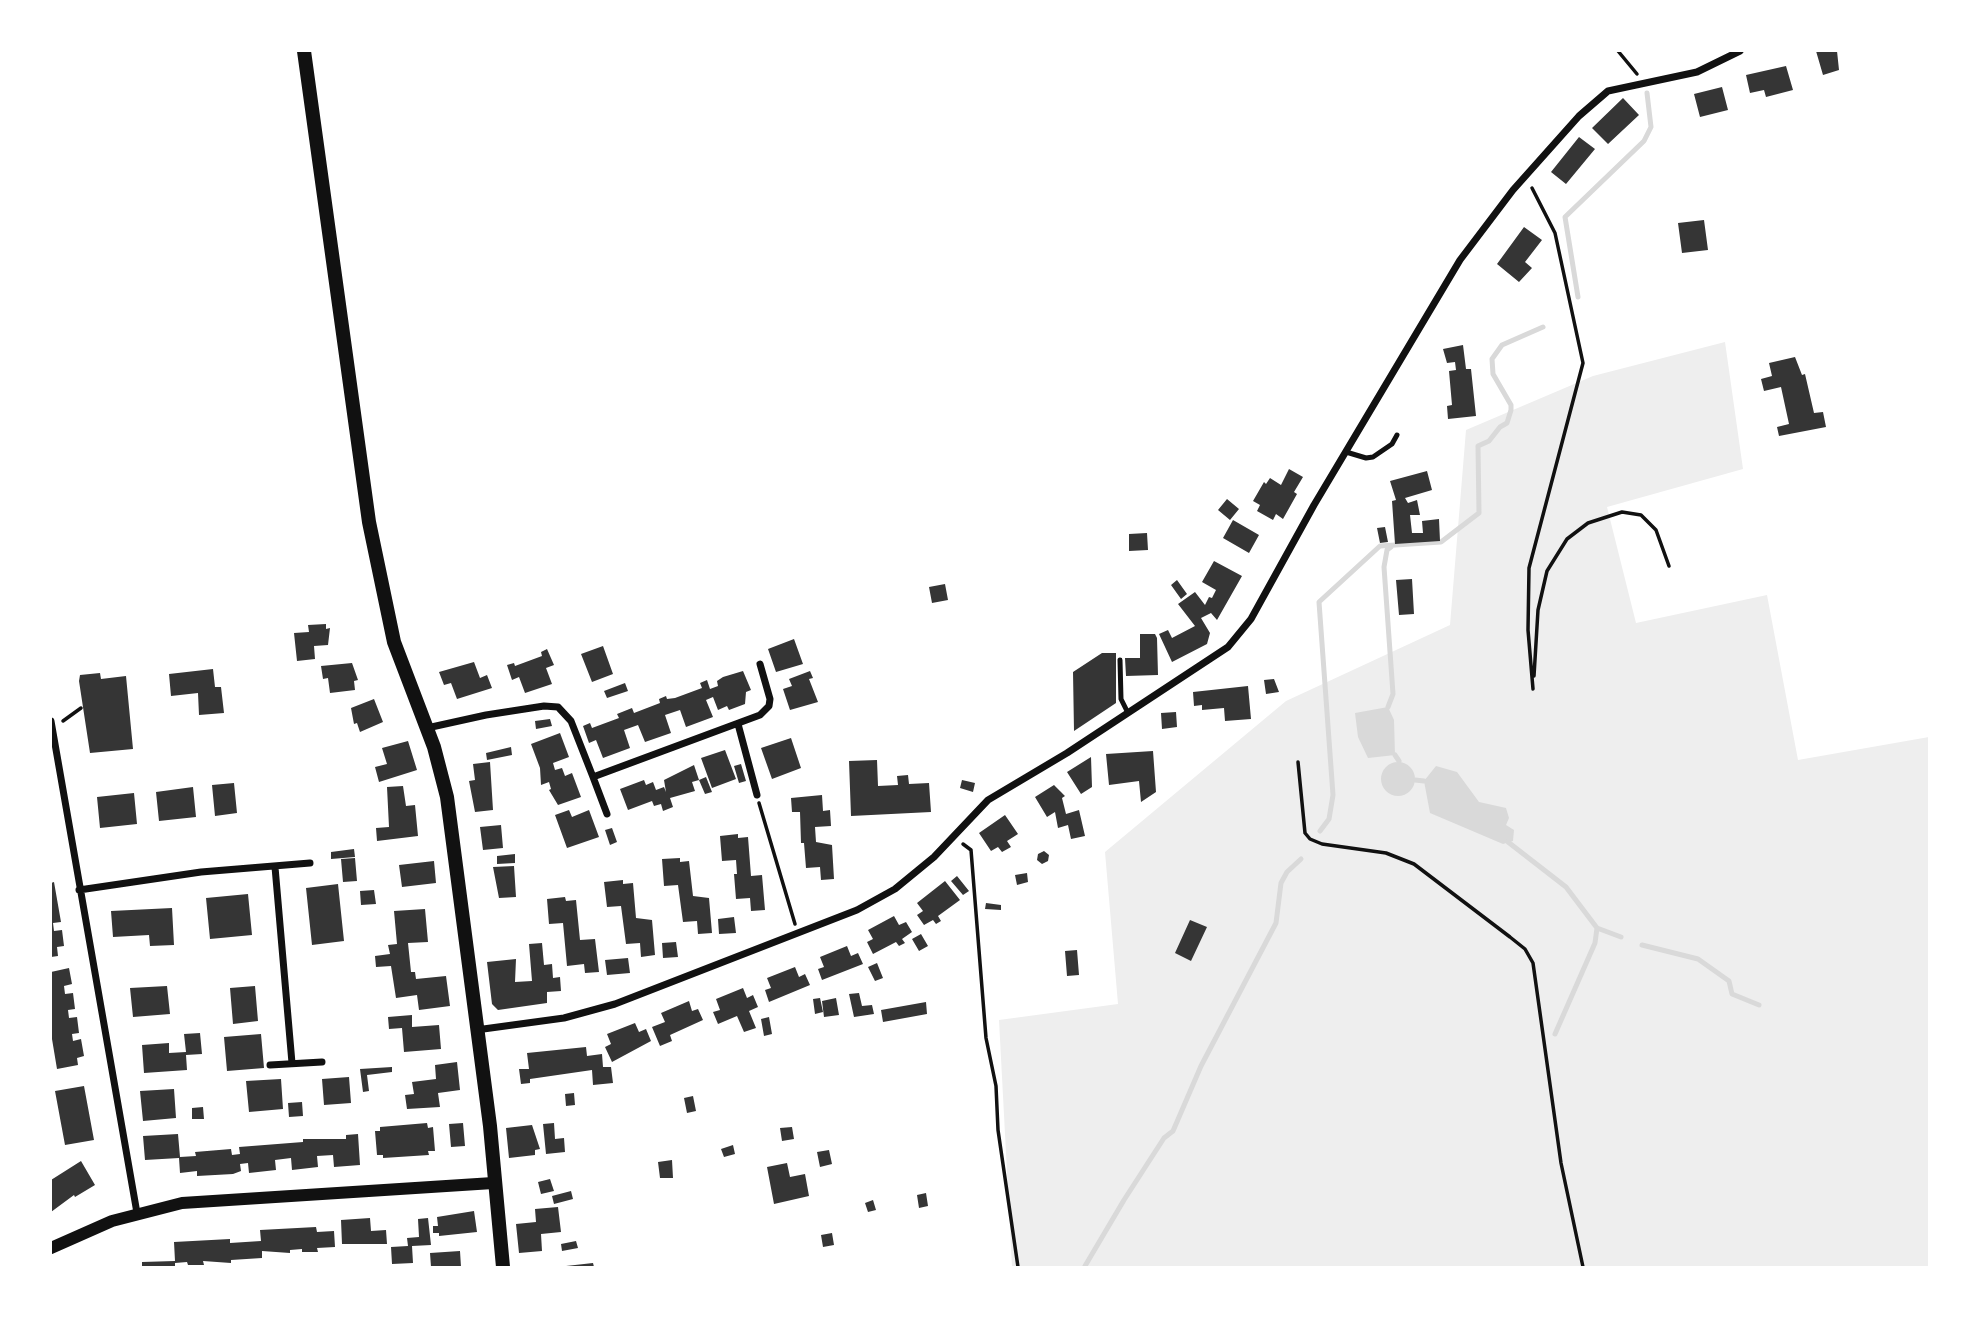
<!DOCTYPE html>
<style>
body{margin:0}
#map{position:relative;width:1980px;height:1318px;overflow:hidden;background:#fff;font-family:Spectral,serif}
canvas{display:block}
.frame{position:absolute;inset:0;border:52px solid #fff;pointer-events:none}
</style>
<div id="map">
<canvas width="1980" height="1318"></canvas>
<div class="frame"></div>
</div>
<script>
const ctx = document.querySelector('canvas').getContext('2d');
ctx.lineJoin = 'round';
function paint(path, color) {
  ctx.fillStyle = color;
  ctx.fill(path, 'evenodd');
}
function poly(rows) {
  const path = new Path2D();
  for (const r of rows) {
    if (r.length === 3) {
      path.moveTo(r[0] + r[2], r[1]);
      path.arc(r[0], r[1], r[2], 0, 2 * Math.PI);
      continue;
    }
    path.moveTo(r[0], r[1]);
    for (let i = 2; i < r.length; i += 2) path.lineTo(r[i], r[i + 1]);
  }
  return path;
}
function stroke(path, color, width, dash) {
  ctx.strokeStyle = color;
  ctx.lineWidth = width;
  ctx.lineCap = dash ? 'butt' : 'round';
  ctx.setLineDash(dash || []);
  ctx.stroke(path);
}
paint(poly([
 [1725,342,1743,469,1607,507,1636,623,1767,595,1798,760,1929,737,1929,1267,1012,1267,999,1020,1118,1004,1105,852,1286,701,1450,625,1466,430,1593,376]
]), '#eee');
paint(poly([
 [1388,707,1394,720,1395,755,1368,758,1358,737,1355,713],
 [1398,779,17],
 [1436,766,1457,772,1479,802,1506,808,1509,818,1506,825,1514,830,1513,841,1503,844,1430,813,1424,781]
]), '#d9d9d9');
stroke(poly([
 [1578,297,1565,217,1644,141,1651,127,1647,93],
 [1388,707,1393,694,1384,567,1387,550,1391,547],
 [1395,755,1399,761],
 [1415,780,1424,781],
 [1320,831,1329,819,1333,795,1319,602,1380,546,1441,542,1479,513,1478,446,1489,441,1500,427,1507,423,1511,410,1511,405,1493,374,1492,359,1502,345,1543,327],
 [1508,842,1566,887,1597,928,1621,937],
 [1642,945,1698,959,1729,981,1732,994,1759,1005],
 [1555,1034,1595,943,1597,928],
 [1085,1266,1124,1200,1164,1138,1173,1131,1201,1066,1276,923,1281,883,1287,872,1301,859]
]), '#d9d9d9', 5);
paint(poly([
 [1816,51,1837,51,1839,70,1823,75],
 [1786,66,1793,90,1766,97,1764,90,1750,93,1746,75],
 [1722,87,1728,110,1700,117,1694,94],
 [1623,98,1639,115,1608,144,1592,128],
 [1579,137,1595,149,1566,184,1551,172],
 [1704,220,1708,250,1682,253,1678,223],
 [1524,227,1542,240,1525,262,1532,268,1519,282,1497,264],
 [1463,345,1466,369,1471,369,1476,416,1448,419,1447,406,1452,405,1449,371,1456,370,1455,362,1447,363,1443,349],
 [1795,357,1802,375,1805,374,1814,413,1823,412,1826,427,1779,436,1777,427,1789,424,1781,387,1764,391,1761,379,1772,376,1769,363],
 [1289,469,1303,477,1294,492,1297,494,1283,519,1276,514,1273,520,1257,511,1260,505,1253,501,1264,482,1266,484,1270,478,1281,485],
 [1427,471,1432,490,1405,498,1408,503,1417,500,1420,515,1410,515,1412,533,1423,533,1422,521,1439,519,1440,541,1395,544,1392,501,1396,500,1390,481],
 [1227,499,1239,509,1230,520,1218,510],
 [1233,520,1259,535,1249,553,1223,538],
 [1385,527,1388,542,1380,543,1377,528],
 [1147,533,1148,550,1129,551,1129,534],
 [1214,561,1242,576,1217,620,1211,613,1201,618,1210,633,1207,644,1172,662,1159,634,1168,630,1172,638,1195,626,1178,604,1195,592,1205,605,1209,597,1212,598,1216,590,1202,582],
 [1412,579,1414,614,1399,615,1396,580],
 [1177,580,1187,594,1181,599,1171,585],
 [945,584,948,600,932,603,929,587],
 [326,624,326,629,330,628,328,645,314,646,315,659,297,661,294,633,309,632,308,625],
 [1140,634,1155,634,1157,638,1158,675,1126,676,1125,658,1140,658],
 [794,639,803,664,776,672,768,649],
 [603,646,613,674,592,682,581,654],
 [547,649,554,665,546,668,552,684,525,693,519,677,512,680,507,665,514,663,515,666,542,656,541,652],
 [1102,653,1116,653,1116,703,1074,731,1073,672],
 [474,662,480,678,487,675,492,688,457,699,451,683,444,685,439,672],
 [352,663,358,680,354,681,355,690,330,693,328,678,323,679,321,666],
 [213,669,215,687,221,687,224,713,199,715,198,693,171,696,169,674],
 [743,671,751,690,746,692,745,704,729,710,727,706,718,710,713,697,706,700,713,717,686,727,680,710,665,715,671,733,645,742,638,725,624,730,630,748,603,758,596,740,589,743,583,726,590,723,592,728,619,718,617,714,632,708,634,713,660,703,659,699,666,696,667,699,675,698,702,688,700,683,707,680,710,689,718,686,717,681,723,677],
 [810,671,813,678,809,679,818,702,790,710,783,689,792,686,789,679],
 [100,673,101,679,126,676,133,749,90,753,79,681,80,675],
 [1274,679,1279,692,1266,694,1264,680],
 [625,683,628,691,607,698,604,691],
 [1248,686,1251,719,1225,721,1224,708,1202,710,1202,705,1194,706,1193,692],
 [374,699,383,722,360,732,357,723,354,724,351,708],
 [1176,712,1177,727,1162,729,1161,713],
 [550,719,552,726,536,729,535,721],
 [560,733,569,757,553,763,555,770,562,768,565,776,572,773,581,797,558,805,549,790,551,789,549,782,541,785,540,768,531,744],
 [791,738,801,768,772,779,761,748],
 [408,741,417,770,379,782,375,767,387,764,382,748],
 [511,747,512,755,487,760,486,753],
 [725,750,736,779,712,788,701,758],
 [1153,751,1156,792,1141,802,1139,781,1109,785,1106,754],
 [1091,757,1092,787,1081,794,1067,772],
 [877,760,878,786,898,785,897,776,908,775,909,784,929,783,931,812,851,816,849,761],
 [490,762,493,810,475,812,469,781,475,780,473,764],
 [741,764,746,781,739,783,734,766],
 [694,765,699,780,706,777,712,792,705,794,699,780,692,782,695,791,670,798,673,807,663,811,661,804,654,806,652,801,628,810,620,789,644,780,646,785,653,782,656,790,664,787,666,792,664,780],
 [962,780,975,783,973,792,960,788],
 [234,783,237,813,215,816,212,785],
 [1054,785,1065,796,1062,798,1066,814,1079,810,1085,836,1071,839,1068,825,1058,828,1055,812,1047,817,1035,797],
 [403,786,406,806,415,805,418,836,377,841,376,828,389,827,387,787],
 [193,787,196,817,159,821,156,792],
 [134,793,137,824,100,828,97,797],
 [822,795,823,811,830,810,831,826,815,827,816,842,832,845,834,879,821,880,820,867,806,868,804,843,801,843,800,812,792,812,791,798],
 [569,810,572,817,589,810,599,837,567,848,555,815],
 [1005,815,1018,834,1007,841,1011,847,1002,852,998,847,991,851,979,833],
 [501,825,503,848,483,850,480,827],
 [612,828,617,842,610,845,605,830],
 [738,834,738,838,748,837,751,876,762,875,765,910,751,911,750,898,736,899,734,874,737,874,736,860,722,861,720,836],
 [354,849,355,857,331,859,331,852],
 [1044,851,1049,855,1048,861,1042,864,1037,860,1038,854],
 [515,854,515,863,497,864,497,856],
 [355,858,357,881,343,882,341,859],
 [680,858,680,862,689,861,693,896,709,898,712,933,698,934,697,921,683,922,678,885,664,886,662,859],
 [434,861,436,883,402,887,399,865],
 [514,866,516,897,499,898,493,867],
 [1027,873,1028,882,1017,885,1015,875],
 [957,876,969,891,963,895,951,881],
 [623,880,623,884,633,883,636,918,652,920,655,955,641,957,640,943,626,944,621,906,607,907,604,882],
 [945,881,960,900,938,916,941,921,936,924,933,920,924,925,917,915,923,911,917,903],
 [54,882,61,922,53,923,54,931,62,930,64,946,57,947,58,956,51,957,51,883],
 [338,884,344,941,312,945,306,888],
 [374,890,376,904,361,905,360,891],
 [248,894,252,935,210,939,206,898],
 [565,897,566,901,576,900,580,940,595,939,599,972,585,973,584,964,567,966,563,923,549,924,547,899],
 [986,903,1001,905,1001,910,985,909],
 [172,908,174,945,150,946,149,935,113,937,111,911],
 [425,909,428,942,408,943,411,972,415,972,416,979,446,976,450,1006,419,1010,417,995,396,998,391,966,376,967,375,956,390,954,388,945,397,944,394,911],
 [894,916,899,925,906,922,912,932,902,939,905,943,899,946,896,942,873,954,867,942,873,939,868,930],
 [734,917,736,933,719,934,718,919],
 [1190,920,1207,927,1191,961,1175,953],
 [921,934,928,946,919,951,912,939],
 [676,942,678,957,663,958,662,943],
 [542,943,544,965,552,964,553,978,560,977,561,991,547,992,547,1003,498,1010,492,1004,487,962,516,959,515,982,532,981,529,944],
 [847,946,851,956,858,953,863,964,822,980,818,969,824,967,820,957],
 [1077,950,1079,975,1067,976,1065,951],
 [628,958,630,973,607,975,605,960],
 [877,963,883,978,875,981,868,967],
 [795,967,799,977,805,974,810,985,769,1002,765,990,771,988,767,978],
 [69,968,72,984,64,986,65,994,73,993,75,1009,68,1010,69,1018,77,1017,79,1033,72,1034,73,1041,81,1039,84,1056,77,1058,78,1065,57,1069,51,1033,51,972],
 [167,986,170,1014,133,1017,130,988],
 [255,986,258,1021,233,1024,230,988],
 [743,988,747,998,753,995,758,1007,749,1011,756,1028,744,1032,737,1016,718,1024,713,1012,720,1010,716,999],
 [859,993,862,1006,872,1005,874,1014,854,1017,849,994],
 [820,998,823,1012,815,1014,813,999],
 [836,998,839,1015,824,1017,822,1001],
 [689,1001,692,1011,698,1009,703,1020,670,1035,672,1041,660,1046,652,1027,665,1022,661,1013],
 [926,1002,927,1014,883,1022,881,1010],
 [412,1015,412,1027,439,1025,441,1049,404,1052,402,1028,389,1029,388,1017],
 [769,1017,772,1034,764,1036,761,1019],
 [635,1023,639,1032,646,1029,651,1041,612,1062,605,1047,611,1044,607,1034],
 [200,1033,202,1054,186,1055,187,1070,144,1073,142,1045,169,1043,169,1053,186,1052,184,1034],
 [261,1034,264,1068,227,1071,224,1037],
 [586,1047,587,1056,602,1054,603,1067,611,1067,613,1083,593,1085,592,1070,530,1079,530,1083,521,1084,519,1069,529,1069,527,1053],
 [457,1062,460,1090,438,1093,440,1107,407,1109,405,1095,414,1094,412,1082,436,1079,435,1065],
 [392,1067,392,1072,367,1075,369,1091,363,1092,360,1069],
 [349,1077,351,1103,324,1105,322,1079],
 [281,1079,283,1109,249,1112,246,1081],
 [84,1086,94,1140,65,1145,55,1091],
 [174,1089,176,1118,143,1121,140,1091],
 [574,1093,575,1105,566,1106,565,1094],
 [693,1096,696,1111,687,1113,684,1098],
 [302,1102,303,1116,289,1117,288,1103],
 [203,1107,204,1119,192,1119,192,1108],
 [427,1123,428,1128,433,1127,435,1151,428,1151,429,1155,383,1158,383,1155,377,1155,375,1131,380,1131,380,1127],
 [463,1123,465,1146,451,1147,449,1124],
 [554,1123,555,1139,564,1138,565,1152,546,1154,543,1124],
 [532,1125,540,1149,535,1150,535,1155,509,1158,506,1128],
 [792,1127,794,1139,782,1141,780,1128],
 [178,1134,180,1157,196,1156,195,1152,231,1149,232,1155,240,1154,239,1147,303,1142,303,1139,346,1139,346,1135,358,1134,360,1165,334,1167,333,1155,317,1156,318,1167,292,1170,291,1158,275,1160,276,1170,249,1173,248,1163,240,1164,241,1171,233,1174,197,1176,197,1171,180,1173,179,1158,145,1160,143,1136],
 [733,1145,735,1154,724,1157,721,1149],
 [829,1150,832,1164,820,1167,817,1152],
 [672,1160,673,1178,660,1178,658,1162],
 [81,1161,95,1185,75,1197,74,1195,51,1212,51,1180],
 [787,1163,790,1177,805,1174,809,1196,774,1204,767,1167],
 [550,1179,554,1191,541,1194,538,1182],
 [571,1191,573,1199,554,1204,552,1196],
 [926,1193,928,1206,919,1208,917,1195],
 [873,1200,876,1210,868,1212,865,1203],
 [558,1207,561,1232,541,1234,542,1251,519,1253,516,1224,536,1222,535,1209],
 [474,1211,477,1232,439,1236,439,1233,433,1233,433,1226,438,1226,437,1217],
 [370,1218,371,1231,386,1230,387,1244,342,1244,341,1220],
 [428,1218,431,1245,412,1246,413,1263,392,1264,391,1247,408,1246,407,1238,419,1237,418,1219],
 [316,1227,317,1232,334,1231,335,1247,317,1248,318,1252,302,1252,302,1249,290,1250,290,1253,262,1251,262,1258,231,1260,231,1263,203,1261,204,1265,188,1265,187,1262,175,1263,175,1267,142,1267,142,1262,175,1261,174,1242,230,1239,230,1243,261,1241,260,1230],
 [832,1233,834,1245,823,1247,821,1235],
 [576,1241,578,1248,562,1251,561,1244],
 [460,1251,461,1267,431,1267,430,1253],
 [593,1263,594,1267,566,1267,566,1266]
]), '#353535');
stroke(poly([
 [1618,51,1637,74],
 [1532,188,1555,233,1583,363,1529,568,1528,630,1533,689],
 [1534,676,1538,610,1547,571,1567,539,1588,523,1622,512,1641,515,1656,530,1669,566],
 [63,721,81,708],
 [1298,762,1305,833,1310,839,1322,844,1386,853,1414,864,1510,937,1525,949,1533,963,1561,1163,1583,1267],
 [759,803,795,924],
 [963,844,971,850,986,1038,996,1086,998,1130,1018,1267]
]), '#111', 3.5);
stroke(poly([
 [1346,452,1366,458,1373,457,1392,444,1397,435],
 [1120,660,1121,699,1128,713]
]), '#111', 5);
stroke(poly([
 [51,721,137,1213],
 [738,724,757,795],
 [427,728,486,715,544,706,558,707,571,721,593,777,760,715,769,706,770,699,760,664],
 [593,777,607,814],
 [275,867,292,1063],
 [79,890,201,872,310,863],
 [476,1030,564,1018,615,1004,857,910,895,889,934,857,988,800,1067,753,1228,647,1251,619,1314,505,1460,260,1513,190,1579,116,1608,91,1697,72,1740,51],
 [270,1065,322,1062]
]), '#111', 7);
stroke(poly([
 [51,1248,112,1221,182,1203,493,1183]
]), '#111', 12);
stroke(poly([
 [304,51,369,522,394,642,434,747,447,797,490,1126,503,1267]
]), '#111', 14);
</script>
